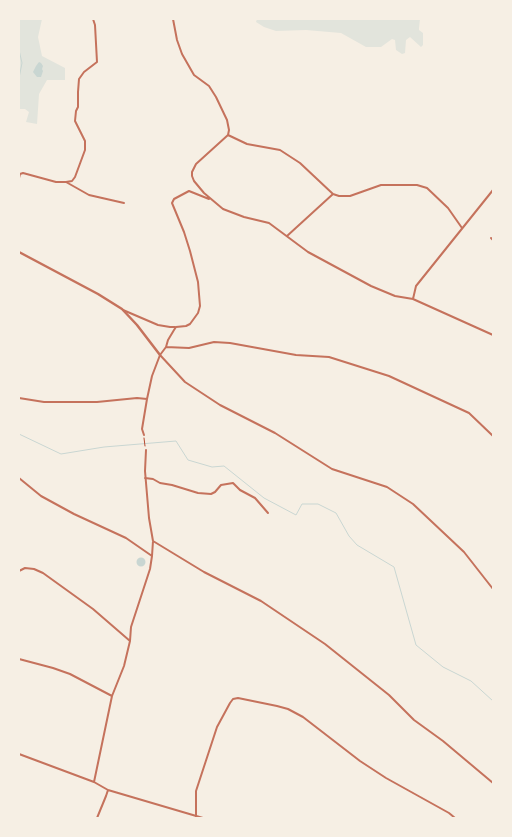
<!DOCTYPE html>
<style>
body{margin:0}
#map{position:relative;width:512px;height:837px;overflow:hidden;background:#f6efe4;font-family:Overpass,sans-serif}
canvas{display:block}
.frame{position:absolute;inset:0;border:20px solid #f6efe4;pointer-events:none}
</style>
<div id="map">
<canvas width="512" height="837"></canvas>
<div class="frame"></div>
</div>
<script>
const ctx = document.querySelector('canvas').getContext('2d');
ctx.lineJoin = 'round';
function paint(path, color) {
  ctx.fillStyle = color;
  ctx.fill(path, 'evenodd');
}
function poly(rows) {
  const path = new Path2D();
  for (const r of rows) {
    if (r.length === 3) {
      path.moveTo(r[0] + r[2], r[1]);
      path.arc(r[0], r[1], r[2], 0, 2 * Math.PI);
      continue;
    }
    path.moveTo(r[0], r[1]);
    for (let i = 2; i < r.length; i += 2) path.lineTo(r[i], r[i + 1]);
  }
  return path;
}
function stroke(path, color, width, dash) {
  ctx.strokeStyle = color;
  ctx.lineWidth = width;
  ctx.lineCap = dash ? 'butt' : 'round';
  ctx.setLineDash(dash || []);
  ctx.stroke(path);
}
paint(poly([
 [19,19,42,19,38,37,42,56,65,68,65,80,47,80,39,94,37,124,26,122,29,112,25,109,19,109],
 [257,19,420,19,419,28,419,30,423,33,423,45,421,47,410,37,406,40,405,53,402,54,396,50,395,40,392,39,381,47,366,47,341,33,306,30,276,31,264,27,256,22]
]), '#e2e4dc');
paint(poly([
 [39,62,41,63,43,66,42,69,43,71,41,77,37,77,33,72,36,66],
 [141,562,4.5]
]), '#c9d6d2');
stroke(poly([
 [19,50,22,63,19,78],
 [19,434,61,454,104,447,176,441,188,460,212,467,224,466,264,498,296,515,302,504,318,504,336,513,349,536,357,545,394,567,416,645,443,667,471,681,493,701]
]), '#c9d6d2', 1);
stroke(poly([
 [144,438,145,446]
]), '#b5482f', 1);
stroke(poly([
 [173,19,177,40,182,54,194,75,209,86,216,97,227,120,229,130,228,135,196,164,192,172,192,176,194,181,204,193,223,209,244,217,269,223,308,252,371,286,395,296,413,299,493,335],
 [228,135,247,144,280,150,300,163,333,194,339,196,350,196,381,185,417,185,427,188,448,208,462,228],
 [19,178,20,174,23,173,56,182,66,182,89,195,124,203],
 [66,182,72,181,75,177,85,150,85,141,75,121,76,111,78,107,78,92,79,79,84,72,97,62,95,25,93,19],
 [287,236,333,194],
 [491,238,493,240],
 [413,299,416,286,493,190],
 [123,310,158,325,170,327,175,327],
 [166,347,168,340,174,330,176,327,186,326,190,324,198,313,200,306,198,282,190,251,184,232,172,203,174,199,189,191,209,199],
 [160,355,185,382,220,405,275,433,332,469,387,487,413,504,464,552,493,589],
 [19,398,44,402,97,402,137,398,147,399],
 [144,435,142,429,147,399,152,376,160,355,166,347,189,348,214,342,230,343,296,355,329,357,389,376,469,413,493,436],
 [19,478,41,496,74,514,126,538,152,556],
 [145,478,153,479,160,483,172,485,198,493,211,494,215,492,221,485,233,483,240,490,255,498,268,513],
 [153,541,204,572,261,601,325,644,389,695,414,720,443,741,493,783],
 [19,571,25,568,34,569,43,573,93,609,130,641],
 [19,659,53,668,70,674,112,696],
 [19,754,94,782,108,790,203,818],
 [94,782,112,696,124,666,130,641,131,627,150,569,152,556,153,541,149,518,145,471,146,450],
 [97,818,106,796,108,790],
 [196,818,196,791,217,727,230,703,233,699,238,698,277,706,288,709,303,717,360,761,386,778,449,813,455,818]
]), '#c5725c', 2);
stroke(poly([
 [19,252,98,294,122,309,137,325,160,355]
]), '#c5725c', 2.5);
</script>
